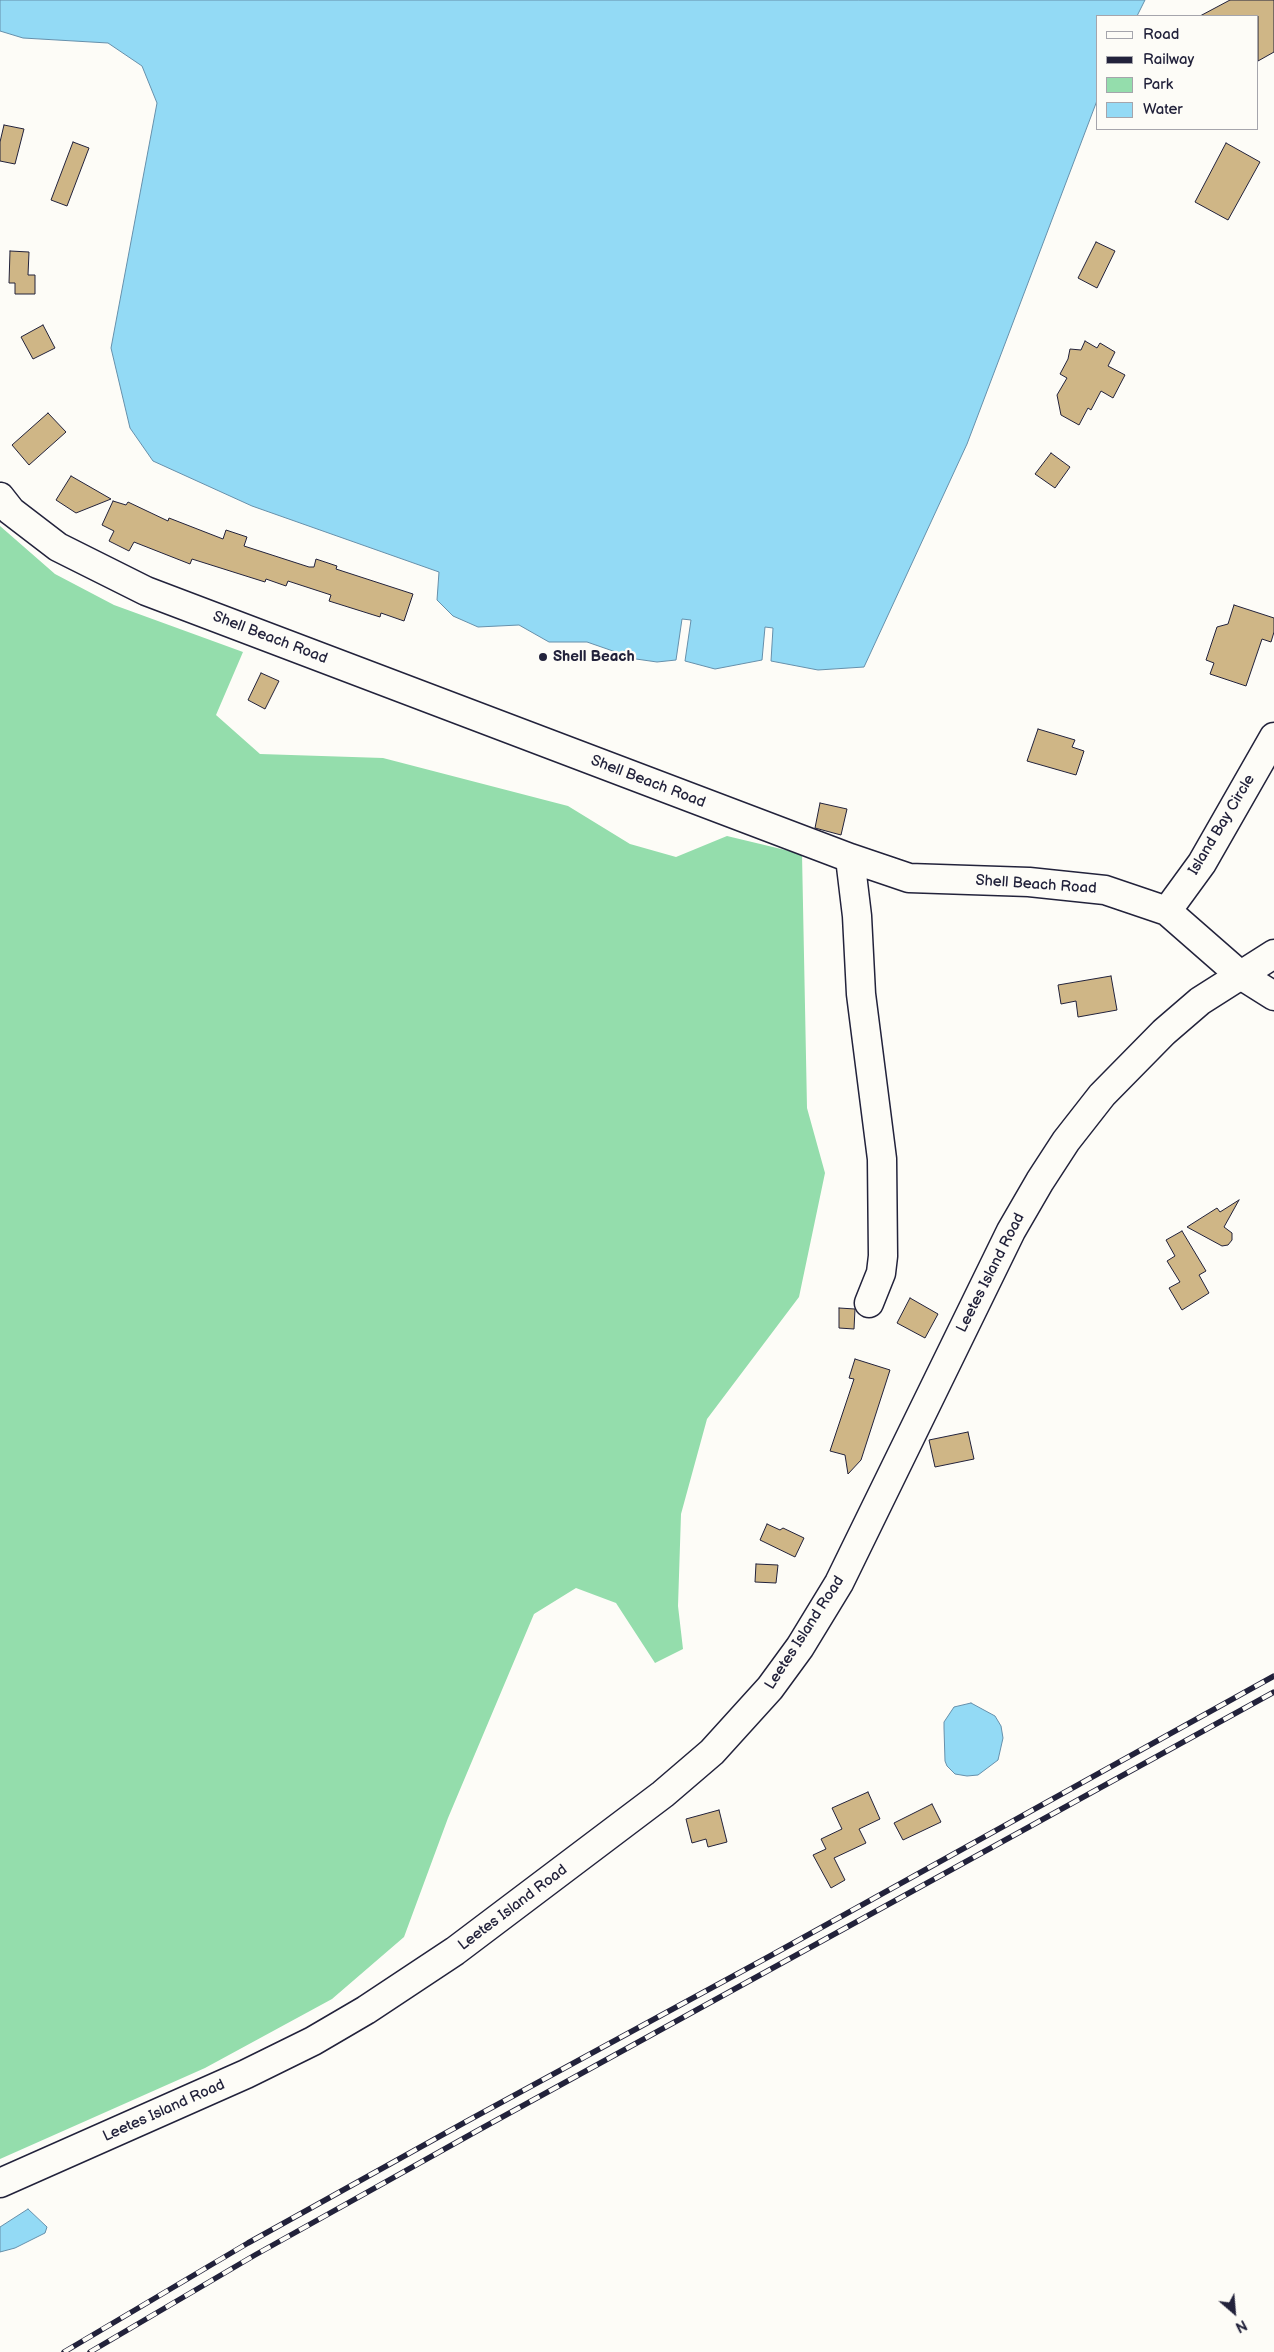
<!DOCTYPE html>
<style>
body{margin:0}
#map{position:relative;width:1274px;height:2352px;overflow:hidden;background:#fdfcf7;font-family:"Balsamiq Sans",sans-serif}
canvas{display:block}
.legend{position:absolute;left:1096px;top:15px;width:162px;height:115px;box-sizing:border-box;background:#fdfcf7;border:1px solid #a5a5ac;margin:0;padding:6px 9px;list-style:none;font-size:15px;color:#22223b}
.legend li{display:flex;align-items:center;gap:10px;height:25px}
.legend b{width:25px;border:1px solid #a5a5ac}
.north{position:absolute;left:1209px;top:2287px;width:50px;height:50px;-webkit-text-stroke:4px #fdfcf7;paint-order:stroke;rotate:153deg;font-size:14px;font-weight:700;line-height:20px;text-align:center;color:#22223b}
.north::after{content:'';display:block;margin:auto;width:18px;height:22px;background:#22223b;clip-path:polygon(50% 0,100% 100%,50% 72%,0 100%)}
</style>
<div id="map">
<canvas width="1274" height="2352"></canvas>
<ul class="legend">
<li><b style="height:6px;background:#fdfcf7"></b>Road</li>
<li><b style="height:6px;background:#22223b"></b>Railway</li>
<li><b style="height:14px;background:#94ddac"></b>Park</li>
<li><b style="height:14px;background:#93daf5"></b>Water</li>
</ul>
<div class="north">N</div>
</div>
<script>
const ctx = document.querySelector('canvas').getContext('2d');
ctx.lineJoin = 'round';
function paint(path, color) {
  ctx.fillStyle = color;
  ctx.fill(path, 'evenodd');
}
function poly(rows) {
  const path = new Path2D();
  for (const r of rows) {
    path.moveTo(r[0], r[1]);
    for (let i = 2; i < r.length; i += 2) path.lineTo(r[i], r[i + 1]);
  }
  return path;
}
function stroke(path, color, width, dash) {
  ctx.strokeStyle = color;
  ctx.lineWidth = width;
  ctx.lineCap = dash ? 'butt' : 'round';
  ctx.setLineDash(dash || []);
  ctx.stroke(path);
}
function write(font, color, halo, rows, align = 'center') {
  ctx.font = font + ' "Balsamiq Sans",sans-serif';
  ctx.lineWidth = 4.5;
  ctx.setLineDash([]);
  ctx.textBaseline = 'middle';
  ctx.strokeStyle = halo;
  ctx.fillStyle = color;
  for (const [text, x, y, turn = 0] of rows) {
    ctx.save();
    ctx.translate(x, y);
    ctx.rotate((+turn || 0) * Math.PI / 180);
    ctx.textAlign = isNaN(turn) ? turn : align;
    if (halo) ctx.strokeText(text, 0, 0);
    ctx.fillText(text, 0, 0);
    ctx.restore();
  }
}
paint(poly([
 [0,526,55,574,114,605,243,652,216,715,260,754,383,758,568,806,630,844,676,857,727,836,802,854,807,1108,825,1173,799,1297,707,1419,681,1514,678,1606,683,1649,655,1663,616,1603,576,1588,534,1614,448,1818,404,1937,332,1999,205,2068,0,2159]
]), '#94ddac');
const water = poly([
 [0,0,1145,0,1137,16,1098,16,1098,98,967,444,864,667,818,670,771,661,773,628,765,627,762,660,715,669,685,661,691,620,682,619,676,660,657,662,636,659,587,642,549,642,519,625,478,627,453,616,437,600,439,572,252,506,153,461,130,428,111,348,157,103,142,66,108,43,23,38,0,31,0,0],
 [971,1703,995,1716,1001,1726,1003,1738,998,1760,978,1775,967,1776,955,1774,947,1766,945,1761,944,1728,944,1722,954,1707,971,1703],
 [28,2209,47,2227,45,2233,15,2248,0,2252,0,2227,28,2209]
]);
paint(water, '#93daf5');
stroke(water, '#6690ab', 1);
const building = poly([
 [1230,0,1274,0,1274,52,1258,61,1258,16,1200,16,1230,0],
 [4,125,24,129,15,164,0,161,0,142,4,125],
 [73,142,89,148,67,206,51,200,73,142],
 [1226,143,1260,162,1228,220,1195,202,1226,143],
 [1096,242,1115,251,1097,288,1078,278,1096,242],
 [10,251,29,252,28,275,35,275,35,294,15,294,15,283,9,283,10,251],
 [43,325,55,348,33,359,21,337,43,325],
 [1085,341,1097,348,1100,343,1115,352,1108,366,1125,375,1113,398,1101,391,1091,410,1088,408,1079,425,1061,415,1057,395,1067,378,1060,374,1068,359,1070,349,1081,350,1085,341],
 [48,413,66,432,29,465,12,445,48,413],
 [1051,453,1070,467,1055,488,1035,474,1051,453],
 [71,476,111,499,76,513,56,500,71,476],
 [113,501,126,505,128,502,168,521,169,518,223,539,226,530,247,537,244,546,309,567,314,567,316,559,337,566,336,569,413,594,404,621,381,613,380,617,329,601,331,595,288,581,286,586,266,579,265,582,192,559,190,564,134,542,129,551,109,541,114,531,102,525,113,501],
 [1234,605,1274,618,1274,632,1271,642,1262,639,1246,686,1210,674,1214,663,1206,660,1217,627,1228,624,1234,605],
 [261,673,279,681,265,709,248,700,261,673],
 [1038,729,1075,740,1072,747,1084,751,1076,775,1027,761,1038,729],
 [820,803,847,809,841,835,815,828,820,803],
 [1111,976,1117,1010,1078,1017,1076,1001,1061,1004,1058,985,1111,976],
 [1239,1200,1224,1227,1232,1233,1232,1240,1228,1245,1222,1246,1187,1227,1217,1208,1220,1212,1239,1200],
 [1182,1231,1206,1271,1199,1275,1209,1293,1182,1310,1169,1288,1180,1282,1167,1261,1175,1256,1166,1240,1182,1231],
 [910,1298,938,1314,925,1338,897,1323,910,1298],
 [839,1308,855,1309,854,1329,839,1328,839,1308],
 [855,1359,890,1370,861,1460,848,1474,845,1455,830,1451,854,1379,849,1378,855,1359],
 [968,1432,974,1459,935,1467,929,1440,968,1432],
 [767,1524,780,1530,783,1528,804,1538,795,1557,760,1540,767,1524],
 [756,1564,778,1565,776,1583,755,1582,756,1564],
 [868,1792,880,1819,859,1829,866,1843,834,1858,845,1880,831,1888,813,1855,826,1849,821,1839,842,1829,832,1808,868,1792],
 [932,1804,941,1822,903,1840,894,1823,932,1804],
 [719,1810,727,1842,708,1847,706,1839,692,1843,686,1819,719,1810]
]);
paint(building, '#cfb686');
stroke(building, '#22223b', 1);
const minor = poly([
 [0,497,11,511,58,547,146,591,850,858,909,878,1029,882,1105,890,1167,911,1239,974,1274,996],
 [850,858,857,916,861,994,882,1159,883,1256,881,1273,869,1303],
 [1167,911,1202,863,1274,737]
]);
const major = poly([
 [0,2183,246,2074,313,2041,366,2010,455,1951,663,1794,712,1752,770,1688,800,1647,839,1583,1011,1231,1040,1181,1066,1141,1102,1095,1164,1032,1200,1001,1274,954]
]);
stroke(minor, '#22223b', 31);
stroke(major, '#22223b', 31);
stroke(minor, '#fdfcf7', 28);
stroke(major, '#fdfcf7', 28);
const rail = poly([
 [64,2352,248,2243,469,2120,770,1956,1274,1676],
 [90,2352,255,2255,475,2132,1274,1692]
]);
stroke(rail, '#22223b', 5.5);
stroke(rail, '#fdfcf7', 4, [11]);
for (const [x, y, r, color] of [
 [543,657,5,"#22223b"]
]) {
  const dot = new Path2D();
  dot.arc(x, y, r, 0, 2 * Math.PI);
  ctx.fillStyle = color;
  ctx.fill(dot);
  stroke(dot, '#fdfcf7', 2);
}
write('15px', '#22223b', '#fdfcf7', [
 ["Shell Beach Road",270,638,21],
 ["Shell Beach Road",648,782,21],
 ["Island Bay Circle",1222,825,-59],
 ["Shell Beach Road",1036,885,4],
 ["Leetes Island Road",991,1273,-63],
 ["Leetes Island Road",805,1633,-57],
 ["Leetes Island Road",513,1908,-37],
 ["Leetes Island Road",164,2111,-24]
]);
write('bold 15px', '#22223b', '#fdfcf7', [
 ["Shell Beach",553,657]
], 'left');
</script>
